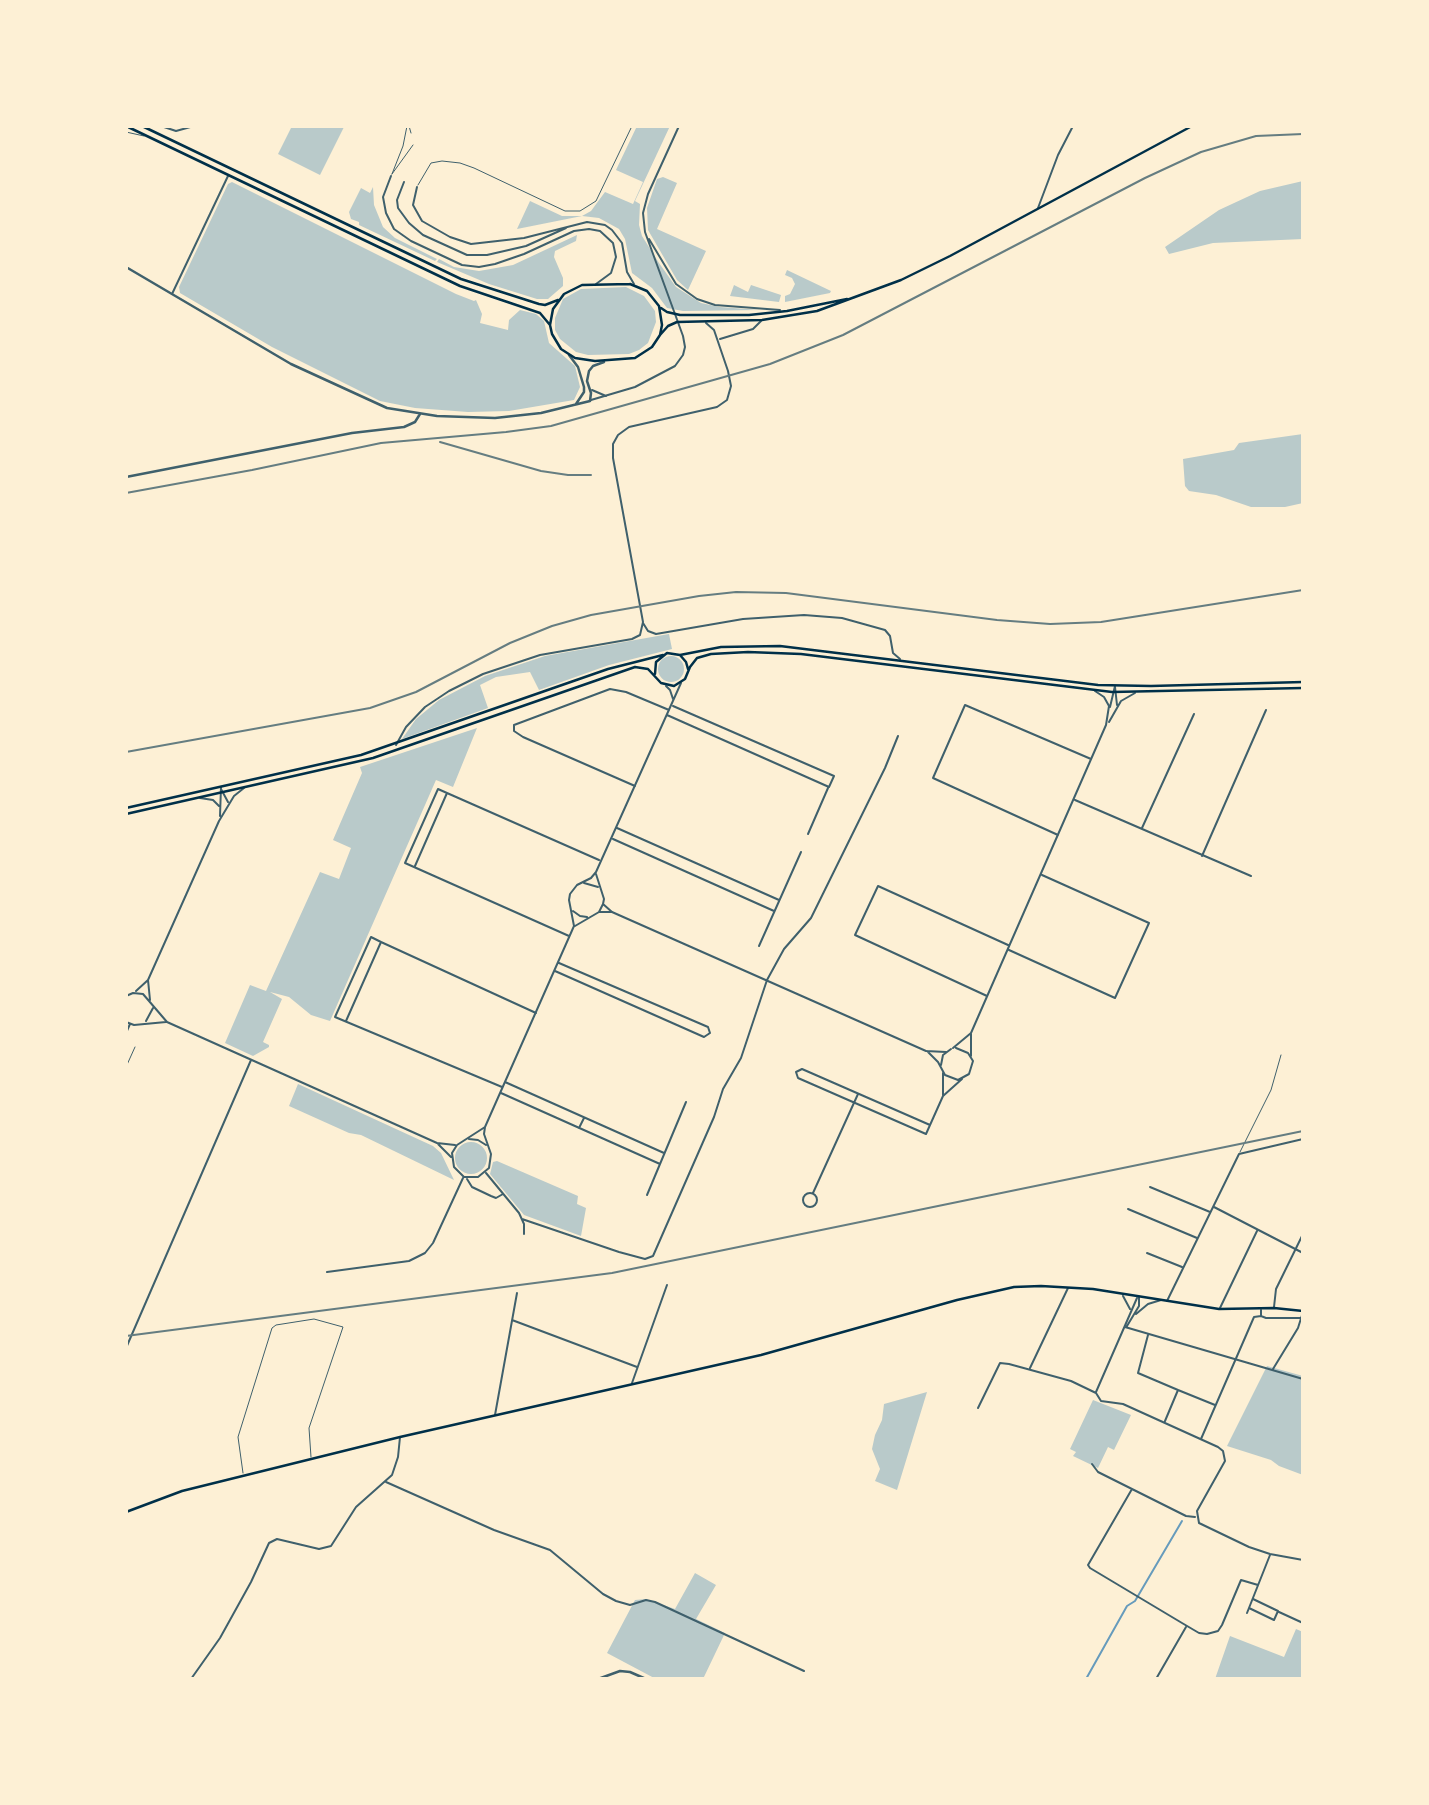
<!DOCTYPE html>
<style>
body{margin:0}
#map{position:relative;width:1429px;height:1805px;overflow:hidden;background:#fdf0d5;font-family:"Noto Sans",sans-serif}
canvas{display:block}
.frame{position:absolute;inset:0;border:128px solid #fdf0d5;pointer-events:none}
</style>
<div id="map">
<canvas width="1429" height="1805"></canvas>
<div class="frame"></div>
</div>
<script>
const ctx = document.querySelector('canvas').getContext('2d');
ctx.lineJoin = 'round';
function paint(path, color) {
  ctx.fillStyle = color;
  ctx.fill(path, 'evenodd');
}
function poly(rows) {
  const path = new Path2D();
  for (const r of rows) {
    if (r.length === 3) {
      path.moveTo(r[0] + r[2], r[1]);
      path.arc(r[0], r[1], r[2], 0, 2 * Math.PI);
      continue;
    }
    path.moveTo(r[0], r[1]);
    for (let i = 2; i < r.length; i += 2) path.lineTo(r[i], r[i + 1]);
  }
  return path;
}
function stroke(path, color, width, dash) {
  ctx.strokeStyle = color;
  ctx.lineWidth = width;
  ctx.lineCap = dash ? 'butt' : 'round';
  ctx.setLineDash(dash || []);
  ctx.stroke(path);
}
paint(poly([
 [292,126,344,127,320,175,278,154],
 [637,126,670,126,635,201,640,204,639,225,642,236,659,263,676,287,701,303,720,307,760,310,683,311,667,308,652,288,632,273,625,239,619,229,599,218,582,216,517,229,530,201,562,216,582,216,591,211,605,192,633,204,643,182,616,170],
 [663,177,677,183,657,229,706,251,688,290,677,280,648,230,647,208,657,179],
 [1303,181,1303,239,1213,243,1169,254,1165,247,1219,210,1260,191],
 [232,182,456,294,474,301,476,300,482,314,480,323,508,330,509,320,520,310,536,314,544,321,549,343,575,366,580,387,574,400,509,411,468,412,415,408,380,401,272,347,180,293,179,287,228,184],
 [373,187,374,205,383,227,395,238,437,259,435,261,359,225,359,222,351,219,349,212,361,188,370,193],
 [577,235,576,241,555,251,554,257,563,278,563,286,548,299,537,299,489,284,437,262,439,259,454,267,479,271,513,265],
 [787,270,831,291,830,293,785,302,785,296,790,294,795,284,792,278,785,275],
 [734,285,748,292,751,285,781,295,779,302,730,296],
 [626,287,644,296,655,311,656,322,648,343,639,350,629,354,588,355,576,352,560,339,555,330,555,318,563,299,581,289],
 [1303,434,1303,503,1285,507,1251,507,1216,495,1189,491,1185,486,1183,459,1234,450,1239,443],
 [669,634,672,649,609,665,539,690,530,672,496,677,480,685,488,708,402,739,416,719,439,700,485,676,545,656],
 [671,669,13],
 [477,728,453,787,436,780,330,1021,311,1015,289,997,270,992,282,999,263,1042,269,1045,269,1047,253,1056,225,1043,250,985,266,991,320,872,339,879,351,848,333,840,362,773,360,767],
 [298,1084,433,1146,441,1153,454,1180,361,1135,349,1133,289,1106],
 [471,1158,16],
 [497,1161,578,1196,577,1204,586,1208,581,1236,524,1215,490,1174,493,1162],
 [1267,1366,1303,1376,1303,1475,1279,1466,1271,1460,1227,1446],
 [927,1392,897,1490,875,1481,880,1469,872,1449,875,1435,882,1420,884,1404],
 [1093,1400,1131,1415,1114,1450,1108,1447,1098,1468,1073,1456,1076,1452,1070,1449],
 [695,1573,716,1585,696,1619,725,1633,703,1679,656,1679,607,1653,635,1600,646,1599,675,1609],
 [1296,1629,1303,1632,1303,1679,1215,1679,1230,1636,1284,1657]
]), '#b9caca');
stroke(poly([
 [1086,1679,1127,1606,1135,1601,1182,1521]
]), '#669bbc', 2);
stroke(poly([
 [409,126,411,133],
 [126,132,144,136],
 [392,174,403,146,407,126],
 [392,174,413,145],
 [418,185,431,163,442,161,460,163,474,168,565,211,580,211,596,201,632,126],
 [126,1067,135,1047],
 [1240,1152,1271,1090,1281,1055],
 [243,1473,238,1437,272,1328,276,1325,314,1319,343,1327,309,1428,311,1457]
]), '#3f606c', 1);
stroke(poly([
 [161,126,176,131,194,126],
 [391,176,383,197,386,213,394,229,411,241,462,265,479,267,495,264,524,254,574,231,589,229,600,231,613,243,616,257,611,273,596,284],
 [404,182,397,200,398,208,409,223,423,235,467,255,487,255,526,246,566,228],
 [417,187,413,205,422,221,450,237,471,244,524,238,587,222,605,225,612,230,622,243,627,272,634,284],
 [1038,208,1058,155,1073,126],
 [649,239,676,284,697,299,715,305,780,310],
 [172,294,228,176],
 [720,339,753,329,761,321],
 [592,390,606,396],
 [591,400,635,387,675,366,683,355,685,347,683,336,645,232,643,213,648,194,679,126],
 [643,623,648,631,656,634,743,619,804,615,842,618,885,630,890,636,893,653,900,659],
 [666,686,670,690,673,699],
 [1115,687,1117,705],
 [1110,707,1115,686],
 [667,715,829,787,834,776,673,706],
 [1109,722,1121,701,1135,693],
 [396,745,406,727,425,707,449,691,483,674,540,655,632,639,640,635,643,622,613,458,613,444,618,435,629,427,717,407,727,400,731,386,728,371,714,330,706,323],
 [635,786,523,737,514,731,514,725,610,689,626,692,669,710],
 [221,789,228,802],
 [447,793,438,789,405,863,569,936],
 [200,798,213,800,219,806],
 [1075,800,1251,876],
 [220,816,221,787],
 [617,828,779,900],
 [1142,828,1194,714],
 [808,834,828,788],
 [1058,835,933,778,965,705,1091,759],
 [613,839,774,911],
 [1202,856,1266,710],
 [415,866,447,793,599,860],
 [584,883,598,887],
 [603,904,612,912,926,1051,946,1052],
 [573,911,580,916,587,917],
 [599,912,611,912],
 [575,926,599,912,603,904,604,899,596,874],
 [381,942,371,937,335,1017,502,1087],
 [759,946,801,852],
 [1009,950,1115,998,1149,923,1042,875],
 [555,971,704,1037,710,1033,708,1027,559,963],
 [148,980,219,821,234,796,244,788],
 [136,991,148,980,150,1000],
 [126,996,133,993,143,994,167,1022,437,1143,455,1145],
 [987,996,855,935,878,886,1008,945],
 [146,1021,153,1008],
 [346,1021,381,942,536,1013],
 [126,1022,134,1025,166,1022],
 [126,1033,130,1024],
 [971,1034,971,1056],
 [953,1048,971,1033,1106,725,1109,706,1104,697,1095,691],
 [927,1051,938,1062,945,1075,958,1080,969,1074,973,1061,968,1053,956,1048],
 [941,1065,943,1055,951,1049],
 [943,1073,943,1095],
 [505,1082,664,1153],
 [501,1093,660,1164],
 [930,1125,802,1069,796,1072,798,1078,926,1134,943,1096,962,1079],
 [485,1127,457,1145,452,1153,454,1167,464,1177,478,1177,489,1168,491,1154,484,1134,485,1127,574,926,569,900,570,894,577,885,591,878,596,872,681,683],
 [579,1128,584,1118],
 [469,1139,478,1140,486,1145],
 [438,1144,451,1157],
 [486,1173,519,1213,524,1224,524,1234],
 [467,1179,472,1187,491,1196,496,1198,503,1194],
 [1150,1187,1210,1212],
 [813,1193,858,1094],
 [810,1200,7],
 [647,1195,686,1102],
 [1214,1207,1303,1253],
 [1128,1209,1197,1238],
 [522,1219,619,1252,645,1259,653,1256,714,1117,723,1089,741,1058,767,980,784,949,811,918,885,768,898,736],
 [1147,1253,1182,1267],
 [327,1272,409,1261,425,1253,433,1243,463,1178],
 [1123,1296,1130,1309],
 [1167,1301,1239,1154,1303,1139],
 [1274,1307,1276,1289,1303,1234],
 [1220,1308,1257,1231],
 [1261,1310,1261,1316,1266,1318,1303,1318],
 [1136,1314,1148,1304,1161,1300],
 [512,1320,637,1367],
 [1127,1326,1139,1306,1139,1297],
 [1125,1327,1303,1379],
 [1148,1335,1138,1373,1178,1390,1165,1421],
 [126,1348,251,1060],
 [1030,1368,1068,1288],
 [1273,1369,1298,1328,1303,1312],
 [632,1383,667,1285],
 [1178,1390,1215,1405],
 [1096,1392,1137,1298],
 [978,1408,1000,1363,1009,1364,1071,1381,1096,1393,1101,1401,1123,1404,1218,1447,1223,1451,1225,1461,1197,1511,1199,1523,1249,1547,1270,1554,1303,1560],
 [495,1415,517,1293],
 [1201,1439,1254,1317,1261,1316],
 [1092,1464,1098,1472,1186,1516,1195,1517],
 [386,1482,494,1530,550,1550,603,1594,616,1601,630,1605,646,1600,655,1602,804,1671],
 [1132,1489,1088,1565,1090,1568,1182,1623,1199,1633,1207,1634,1218,1631,1222,1625,1241,1580,1258,1585],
 [1249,1608,1274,1620,1278,1611,1253,1599],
 [1279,1612,1303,1623],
 [1247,1613,1270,1555],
 [191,1679,220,1638,251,1582,269,1543,277,1539,319,1549,331,1546,356,1507,392,1475,398,1457,400,1437],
 [1156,1679,1186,1627]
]), '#3f606c', 2);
stroke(poly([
 [126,267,291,364,387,408,437,416,495,418,541,413,590,401],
 [569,355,578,367,584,387,584,392,576,404],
 [590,401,591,393,587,381,589,371,593,366,604,362],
 [126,477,352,433,404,427,415,422,420,414],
 [598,1679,620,1671,630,1672,646,1679]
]), '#3f606c', 2.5);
stroke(poly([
 [126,126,460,286,540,313,550,325],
 [142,126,461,279,539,304,545,305,558,300],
 [630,284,647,291,659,306,662,325,660,335,652,347,635,358,595,361,575,358,561,349,552,334,550,325,553,309,564,294,582,285,630,284],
 [661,308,667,312,680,315,749,315,787,311,847,299],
 [660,335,668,326,677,322,762,320,817,311,901,280,950,256,1192,126],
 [1302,1679,1303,1678]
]), '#003049', 2.5);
stroke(poly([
 [680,655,721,647,780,646,1098,685,1151,686,1303,682],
 [655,674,656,662,667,653,680,655,686,662,688,669],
 [126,808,361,755,608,669,663,655],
 [126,814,373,758,635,667,648,669,661,683,674,686,685,679,690,667,697,658,711,654,748,652,801,654,1112,692,1303,688],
 [126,1512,182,1491,400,1437,761,1355,957,1300,1014,1287,1041,1286,1093,1289,1219,1309,1274,1308,1303,1311]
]), '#003049', 2.5);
stroke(poly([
 [440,442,541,471,568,475,591,475],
 [126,493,252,470,381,443,506,432,551,426,770,364,843,335,1145,178,1201,152,1256,136,1303,134],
 [126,752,370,708,416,692,510,643,552,626,591,615,699,596,736,592,786,593,997,620,1050,624,1101,622,1303,590],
 [126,1336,612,1273,1303,1131]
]), '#657d81', 2);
</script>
